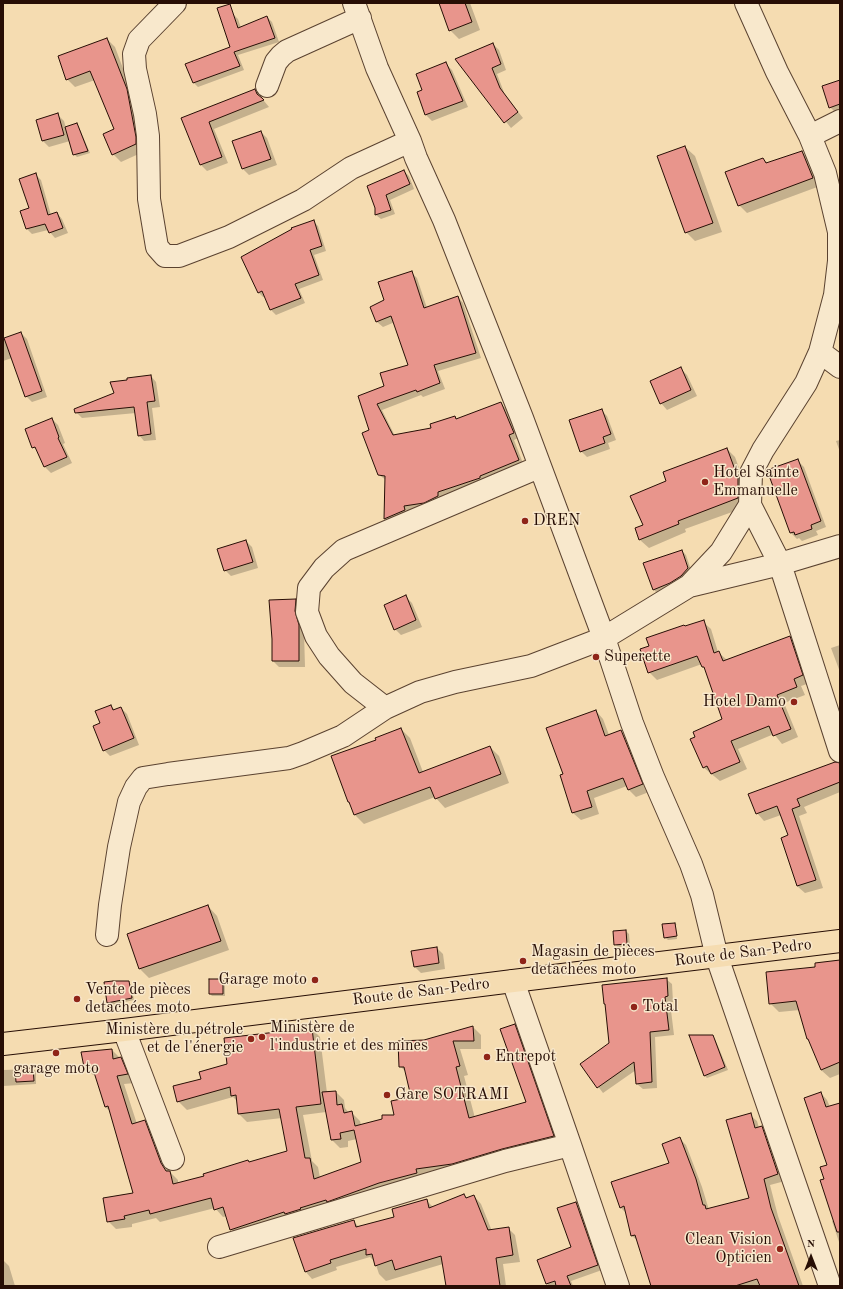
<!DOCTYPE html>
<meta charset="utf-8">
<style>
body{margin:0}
#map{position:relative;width:843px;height:1289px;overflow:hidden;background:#f5dcb1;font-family:"Old Standard TT",serif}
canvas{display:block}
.frame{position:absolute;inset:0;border:4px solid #270e05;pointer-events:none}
.north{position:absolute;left:791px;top:1237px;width:40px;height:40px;-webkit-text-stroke:3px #f8e8cc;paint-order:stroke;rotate:0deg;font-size:11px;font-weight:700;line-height:16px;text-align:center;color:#270e05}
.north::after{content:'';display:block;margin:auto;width:14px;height:18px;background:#270e05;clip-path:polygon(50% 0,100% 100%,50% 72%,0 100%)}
</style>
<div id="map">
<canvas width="843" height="1289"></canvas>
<div class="frame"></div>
<div class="north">N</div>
</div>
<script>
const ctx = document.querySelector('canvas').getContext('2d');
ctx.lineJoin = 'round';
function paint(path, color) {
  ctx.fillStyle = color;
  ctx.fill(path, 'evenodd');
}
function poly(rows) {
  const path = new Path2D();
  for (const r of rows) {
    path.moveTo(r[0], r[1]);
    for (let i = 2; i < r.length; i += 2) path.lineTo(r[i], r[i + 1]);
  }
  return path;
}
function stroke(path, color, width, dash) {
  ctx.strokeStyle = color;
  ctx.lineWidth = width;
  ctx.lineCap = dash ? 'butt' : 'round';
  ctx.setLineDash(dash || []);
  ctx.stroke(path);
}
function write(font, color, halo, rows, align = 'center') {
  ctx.font = font + ' "Old Standard TT",serif';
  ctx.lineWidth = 3;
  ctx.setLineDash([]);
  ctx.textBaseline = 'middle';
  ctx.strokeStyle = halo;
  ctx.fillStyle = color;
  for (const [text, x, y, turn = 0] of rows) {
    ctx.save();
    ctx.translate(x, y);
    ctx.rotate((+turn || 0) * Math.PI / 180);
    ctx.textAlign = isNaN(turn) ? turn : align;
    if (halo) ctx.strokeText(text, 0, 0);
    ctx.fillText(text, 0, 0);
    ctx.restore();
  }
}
paint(poly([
 [441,3,470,3,480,30,459,39,450,30],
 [233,14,238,19,241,28,267,17,272,22,279,42,238,55,244,70,198,87,193,82,232,48],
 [107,39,115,47,134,98,143,152,121,162,113,154,115,130,95,80,75,87,67,79],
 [493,44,499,50,506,70,497,74,505,95,523,118,511,128,456,59],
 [445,63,452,70,468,107,432,121,426,115,423,91],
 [840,81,840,112,836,113,830,107],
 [255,90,269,107,214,129,228,163,207,171,201,165,183,118],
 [58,115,64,121,66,128,77,124,79,127,90,153,77,157,74,154,70,141,49,147,43,141,37,121],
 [261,132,267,138,277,165,249,175,243,169,233,142],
 [685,147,695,156,722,232,695,241,686,232],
 [802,152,810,160,820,186,747,213,739,205,763,159,768,163],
 [404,171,409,176,414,189,390,200,395,214,381,219,376,215,376,208],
 [35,174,41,180,51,215,57,213,62,219,68,233,55,238,48,230,32,234,27,229,22,211,31,209],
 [313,221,318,226,326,251,314,255,323,280,299,289,305,303,276,315,271,310,265,297,263,297,259,293],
 [412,273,417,278,427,308,458,297,463,303,481,358,438,371,445,389,423,397,421,395,382,410,395,436,433,429,455,417,458,420,501,403,506,409,518,438,514,440,524,466,390,524,385,519,386,480,379,475,370,431,359,397,385,387,409,366,395,322,383,327,377,322,371,307,385,301],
 [21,333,27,339,47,397,32,402,26,396,12,358,3,361,3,339],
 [680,368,687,375,697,396,667,410,661,403],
 [151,376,156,382,160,407,152,408,156,440,144,441,139,435,136,413,82,418,76,412],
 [601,410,607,416,616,440,608,443,610,449,587,457,581,451],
 [52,419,58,425,65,443,63,444,72,463,51,473,45,467,39,452,33,447],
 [840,440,840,452,836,441],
 [727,449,735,457,746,487,746,507,685,529,686,532,649,548,640,540,636,529,644,526],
 [797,460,804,467,826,527,816,531,818,535,802,541,799,538,797,539,791,533,769,470],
 [246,541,252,547,258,568,231,576,225,570],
 [682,551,686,555,692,573,658,594,654,590,644,563],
 [406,597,412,603,422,627,401,635,395,629],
 [295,600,301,606,304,632,305,667,279,667,273,661,273,639],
 [703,622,711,629,718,652,727,660,790,637,797,645,810,683,801,686,805,695,784,703,798,737,782,744,774,734,738,749,747,769,720,781,703,767,723,720,706,670,702,664,657,680,649,672],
 [840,645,840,672,831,648],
 [111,706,115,710,121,708,127,714,139,745,110,756,104,750,101,723],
 [596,711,603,719,609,735,621,731,628,739,649,792,636,797,629,790,627,786,594,798,599,814,581,820,573,813,562,776,564,775],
 [401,729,410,738,423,772,490,747,499,756,509,783,445,808,435,797,364,824,355,815,351,804,377,740],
 [840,764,840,792,804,807,807,813,799,816,823,888,805,893,797,886,782,838,789,836,781,815,764,821,757,813],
 [208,906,217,916,229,950,149,978,140,969],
 [675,924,677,925,675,925,677,939,668,940,665,937],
 [626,931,629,934,630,946,618,947,615,944],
 [437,948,443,954,445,969,421,973,415,967],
 [840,961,840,1074,830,1078,821,1070,800,1010,779,1012,770,1003,816,968],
 [666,979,672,984,673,1002,670,1002,674,1035,655,1037,657,1088,643,1089,637,1084,636,1070,603,1093,581,1064,610,1043,606,1005,605,1004],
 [222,980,225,982,225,996,212,996,210,994],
 [128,982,131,985,134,1000,111,1005,108,1002],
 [514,1025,523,1033,561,1144,239,1237,231,1229,227,1216,223,1217,215,1208,160,1222,156,1218,132,1224,132,1227,116,1229,108,1221,135,1194,110,1111,105,1107,96,1075,93,1075,85,1067,112,1050,129,1067,135,1083,124,1084,137,1124,145,1121,153,1129,169,1171,178,1180,178,1184,288,1152,282,1118,247,1122,239,1114,237,1101,233,1097,187,1110,178,1101,202,1079,228,1065,312,1029,320,1037,327,1093,336,1092,344,1100,345,1108,349,1113,352,1113,360,1121,361,1125,395,1116,412,1098,407,1073,400,1066,424,1041,473,1027,481,1035,481,1049,460,1049,468,1075,464,1076,475,1118,527,1102],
 [326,1112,332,1140,340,1148,348,1147,348,1141,357,1139,363,1162,320,1178,318,1167,312,1161,303,1115],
 [712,1036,715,1039,728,1070,707,1078,704,1075],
 [33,1069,36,1071,36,1084,3,1086,3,1070],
 [821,1093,827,1100,830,1107,840,1104,840,1245,832,1221,835,1220,826,1180,828,1166],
 [750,1115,757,1121,759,1128,762,1127,768,1134,785,1181,770,1185,778,1216,803,1286,652,1286,638,1241,632,1236,627,1214,620,1207,670,1164,680,1139,686,1145,702,1187,709,1210,751,1198],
 [464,1195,468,1199,474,1196,481,1204,492,1231,508,1228,515,1235,520,1262,503,1264,506,1286,447,1286,443,1264,386,1281,379,1274,375,1262,370,1257,336,1267,337,1270,312,1279,305,1271,353,1221,359,1227,395,1218,426,1200,433,1207],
 [576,1203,581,1208,602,1270,571,1281,573,1286,548,1286,539,1260,572,1247],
 [3,1260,9,1266,15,1286,3,1286]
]), '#0003');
const building = poly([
 [439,3,465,3,472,22,449,31,439,3],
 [230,4,238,28,267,16,275,38,234,52,240,66,193,83,185,64,230,47,217,8,230,4],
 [107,38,127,89,136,137,136,144,112,155,103,134,114,129,90,71,66,80,58,56,107,38],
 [493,43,501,64,492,68,500,88,518,112,504,123,455,59,493,43],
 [446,62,463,101,425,115,417,92,422,90,416,74,446,62],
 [840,80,840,104,829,108,822,86,840,80],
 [255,89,257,94,262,98,264,100,209,122,222,157,200,165,181,118,255,89],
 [58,113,64,135,42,141,36,120,58,113],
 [77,123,88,151,73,155,65,127,77,123],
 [261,131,271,159,242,169,232,141,261,131],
 [685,146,713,223,685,233,657,156,685,146],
 [802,151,813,178,738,206,725,172,763,158,766,163,802,151],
 [404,170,410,184,386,195,391,210,375,215,375,208,367,186,404,170],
 [36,173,48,215,57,212,63,228,49,233,45,224,26,229,20,211,29,208,19,179,36,173],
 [314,220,322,246,310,250,319,275,295,284,301,298,270,310,262,291,258,293,241,257,292,229,291,228,314,220],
 [412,271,424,308,458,296,476,353,434,365,440,383,417,392,416,390,377,404,393,435,431,428,430,424,455,416,456,419,501,402,514,433,509,435,519,460,480,476,480,478,438,492,438,496,424,503,404,506,405,510,384,519,385,476,378,475,362,433,369,430,358,396,384,386,380,373,408,365,391,316,376,322,370,307,384,300,378,282,412,271],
 [21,332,42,391,25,397,4,338,21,332],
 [681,367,691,390,660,404,650,381,681,367],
 [151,375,155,401,147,402,151,434,138,436,134,407,75,413,74,409,114,393,110,382,127,380,127,378,151,375],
 [602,409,611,434,603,437,605,443,580,452,569,420,602,409],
 [52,418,59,437,58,438,67,457,44,467,35,447,32,448,25,429,52,418],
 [727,448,738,478,738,498,678,521,679,524,639,540,635,528,643,525,630,496,666,481,663,472,727,448],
 [798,459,821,521,811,525,812,529,795,535,794,532,790,533,767,470,798,459],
 [246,540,253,562,224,571,217,549,246,540],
 [682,550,688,568,681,576,670,583,653,590,643,563,682,550],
 [406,595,416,620,394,630,384,605,406,595],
 [296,599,295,611,299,625,299,661,272,661,272,639,269,600,296,599],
 [704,620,714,653,719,651,723,661,790,636,803,675,794,679,797,687,777,695,791,729,773,736,769,726,731,741,740,762,711,774,707,766,703,768,690,739,695,737,693,732,722,719,704,667,702,667,697,656,648,673,640,649,649,646,646,638,684,625,685,626,704,620],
 [111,705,113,710,121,707,134,738,103,751,93,726,100,723,95,711,111,705],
 [596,710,605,736,621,730,643,784,628,790,623,778,587,791,592,807,572,813,560,775,563,774,546,728,596,710],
 [401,728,419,773,490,746,501,774,435,799,430,787,354,815,349,802,348,802,331,756,376,740,375,738,401,728],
 [835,762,840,763,840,782,797,799,800,806,792,809,816,880,797,886,781,838,788,835,777,806,756,814,748,794,835,762],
 [208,905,221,941,139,969,127,934,208,905],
 [675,923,677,936,664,938,662,924,675,923],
 [626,930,627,944,614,945,613,931,626,930],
 [437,947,439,963,414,967,411,951,437,947],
 [840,960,840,1062,821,1070,808,1039,807,1039,796,1001,769,1004,766,972,815,967,815,963,840,960],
 [667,978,668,996,665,997,669,1030,650,1032,652,1082,636,1084,634,1062,597,1088,580,1064,609,1043,605,1004,604,1004,602,985,667,978],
 [209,979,223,979,223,994,209,994,209,979],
 [113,981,129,981,132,998,107,1003,104,982,113,981],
 [515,1024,554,1136,502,1149,452,1164,416,1169,417,1173,379,1183,327,1202,326,1200,300,1208,301,1209,285,1214,284,1212,230,1230,223,1207,214,1210,211,1198,150,1214,149,1210,124,1216,125,1219,107,1222,103,1198,133,1193,108,1106,105,1107,92,1066,84,1067,81,1052,112,1049,113,1059,121,1057,128,1074,117,1076,132,1124,145,1120,161,1163,166,1171,170,1171,173,1184,204,1176,203,1174,248,1160,249,1162,287,1151,279,1109,238,1114,236,1095,231,1096,230,1087,177,1102,173,1086,201,1079,199,1072,227,1064,224,1038,312,1028,321,1104,296,1107,305,1158,310,1158,314,1179,361,1162,354,1130,340,1133,341,1139,331,1140,322,1092,336,1091,337,1105,342,1104,344,1113,352,1111,355,1126,382,1119,382,1115,394,1115,391,1101,411,1097,404,1067,399,1067,398,1041,424,1040,473,1026,474,1041,453,1041,460,1066,456,1067,469,1118,526,1102,500,1029,515,1024],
 [689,1035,713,1035,725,1067,704,1076,689,1035],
 [33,1068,34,1081,16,1082,15,1069,33,1068],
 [821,1092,826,1107,840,1103,840,1232,837,1232,820,1180,824,1179,820,1167,827,1165,804,1098,821,1092],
 [751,1113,755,1128,762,1126,778,1174,764,1179,771,1208,799,1286,760,1286,757,1279,735,1286,651,1286,635,1235,631,1236,624,1206,620,1208,611,1182,669,1163,662,1144,680,1137,696,1179,703,1205,705,1205,706,1209,749,1198,726,1120,751,1113],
 [464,1194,466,1198,474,1195,488,1230,509,1227,513,1255,496,1258,500,1286,446,1286,441,1256,395,1270,392,1260,375,1266,372,1254,366,1255,366,1249,330,1260,331,1263,305,1272,293,1238,354,1220,356,1227,394,1217,392,1209,427,1199,429,1208,464,1194],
 [576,1202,598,1265,567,1276,571,1286,556,1286,555,1281,546,1284,537,1260,571,1247,557,1208,576,1202]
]);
paint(building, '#e8958c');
stroke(building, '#270e05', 1);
const minor = poly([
 [175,3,139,40,134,54,135,69,145,114,148,136,149,199,157,247,165,256,179,256,229,237,303,200,351,168,410,141],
 [354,3,377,68,410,141,416,158,444,220,522,418,604,638,632,723,653,777,691,864,702,895,717,957,830,1286],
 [746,3,777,72,810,136,825,173,839,232,839,261,835,295,820,352,806,383,763,450,751,473,750,505,780,564,840,751],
 [267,86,276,62,281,56,287,51,360,18],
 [810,136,840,121],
 [820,352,840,367],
 [689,586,721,552,750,505],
 [385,708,353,683,329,656,316,636,307,612,309,588,324,568,344,550,539,467],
 [107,935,110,905,119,847,129,802,136,787,143,778,168,774,289,758,303,753,343,736,385,708,420,692,455,682,531,666,604,638,689,586,780,564,840,546],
 [513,981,570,1145,618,1286],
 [124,1030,173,1159],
 [219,1247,505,1161,570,1145]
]);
const major = poly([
 [3,1044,124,1030,513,981,840,941]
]);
stroke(minor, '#5a4230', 24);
stroke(major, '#270e05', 24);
stroke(minor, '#f8e8cc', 22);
stroke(major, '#f5dcb1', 22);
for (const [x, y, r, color] of [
 [705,482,4,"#8f2418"],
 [525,521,4,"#8f2418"],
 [596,657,4,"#8f2418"],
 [794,702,4,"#8f2418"],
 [523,961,4,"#8f2418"],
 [315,980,4,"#8f2418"],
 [77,999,4,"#8f2418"],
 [634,1007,4,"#8f2418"],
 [262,1037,4,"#8f2418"],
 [251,1039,4,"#8f2418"],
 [56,1053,4,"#8f2418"],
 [487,1057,4,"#8f2418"],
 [387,1095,4,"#8f2418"],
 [780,1249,4,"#8f2418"]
]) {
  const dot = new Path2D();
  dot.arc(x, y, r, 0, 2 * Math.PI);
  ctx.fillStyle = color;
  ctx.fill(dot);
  stroke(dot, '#f8e8cc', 1.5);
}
write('16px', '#270e05', '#f8e8cc', [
 ["Hotel Sainte",713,473],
 ["Emmanuelle",713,491],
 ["DREN",533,521],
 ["Superette",604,657],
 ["Hotel Damo",786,702,"right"],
 ["Magasin de pièces",531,952],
 ["detachées moto",531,970],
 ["Garage moto",307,980,"right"],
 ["Vente de pièces",85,990],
 ["detachées moto",85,1008],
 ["Total",642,1007],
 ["Ministère de",270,1028],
 ["l'industrie et des mines",270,1046],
 ["Ministère du pétrole",243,1030,"right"],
 ["et de l'énergie",243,1048,"right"],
 ["Entrepot",495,1057],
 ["garage moto",56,1069,"center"],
 ["Gare SOTRAMI",395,1095],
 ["Clean Vision",772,1240,"right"],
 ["Opticien",772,1258,"right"]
], 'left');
write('16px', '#270e05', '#f8e8cc', [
 ["Route de San-Pedro",743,953,-7],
 ["Route de San-Pedro",421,992,-7]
]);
</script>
